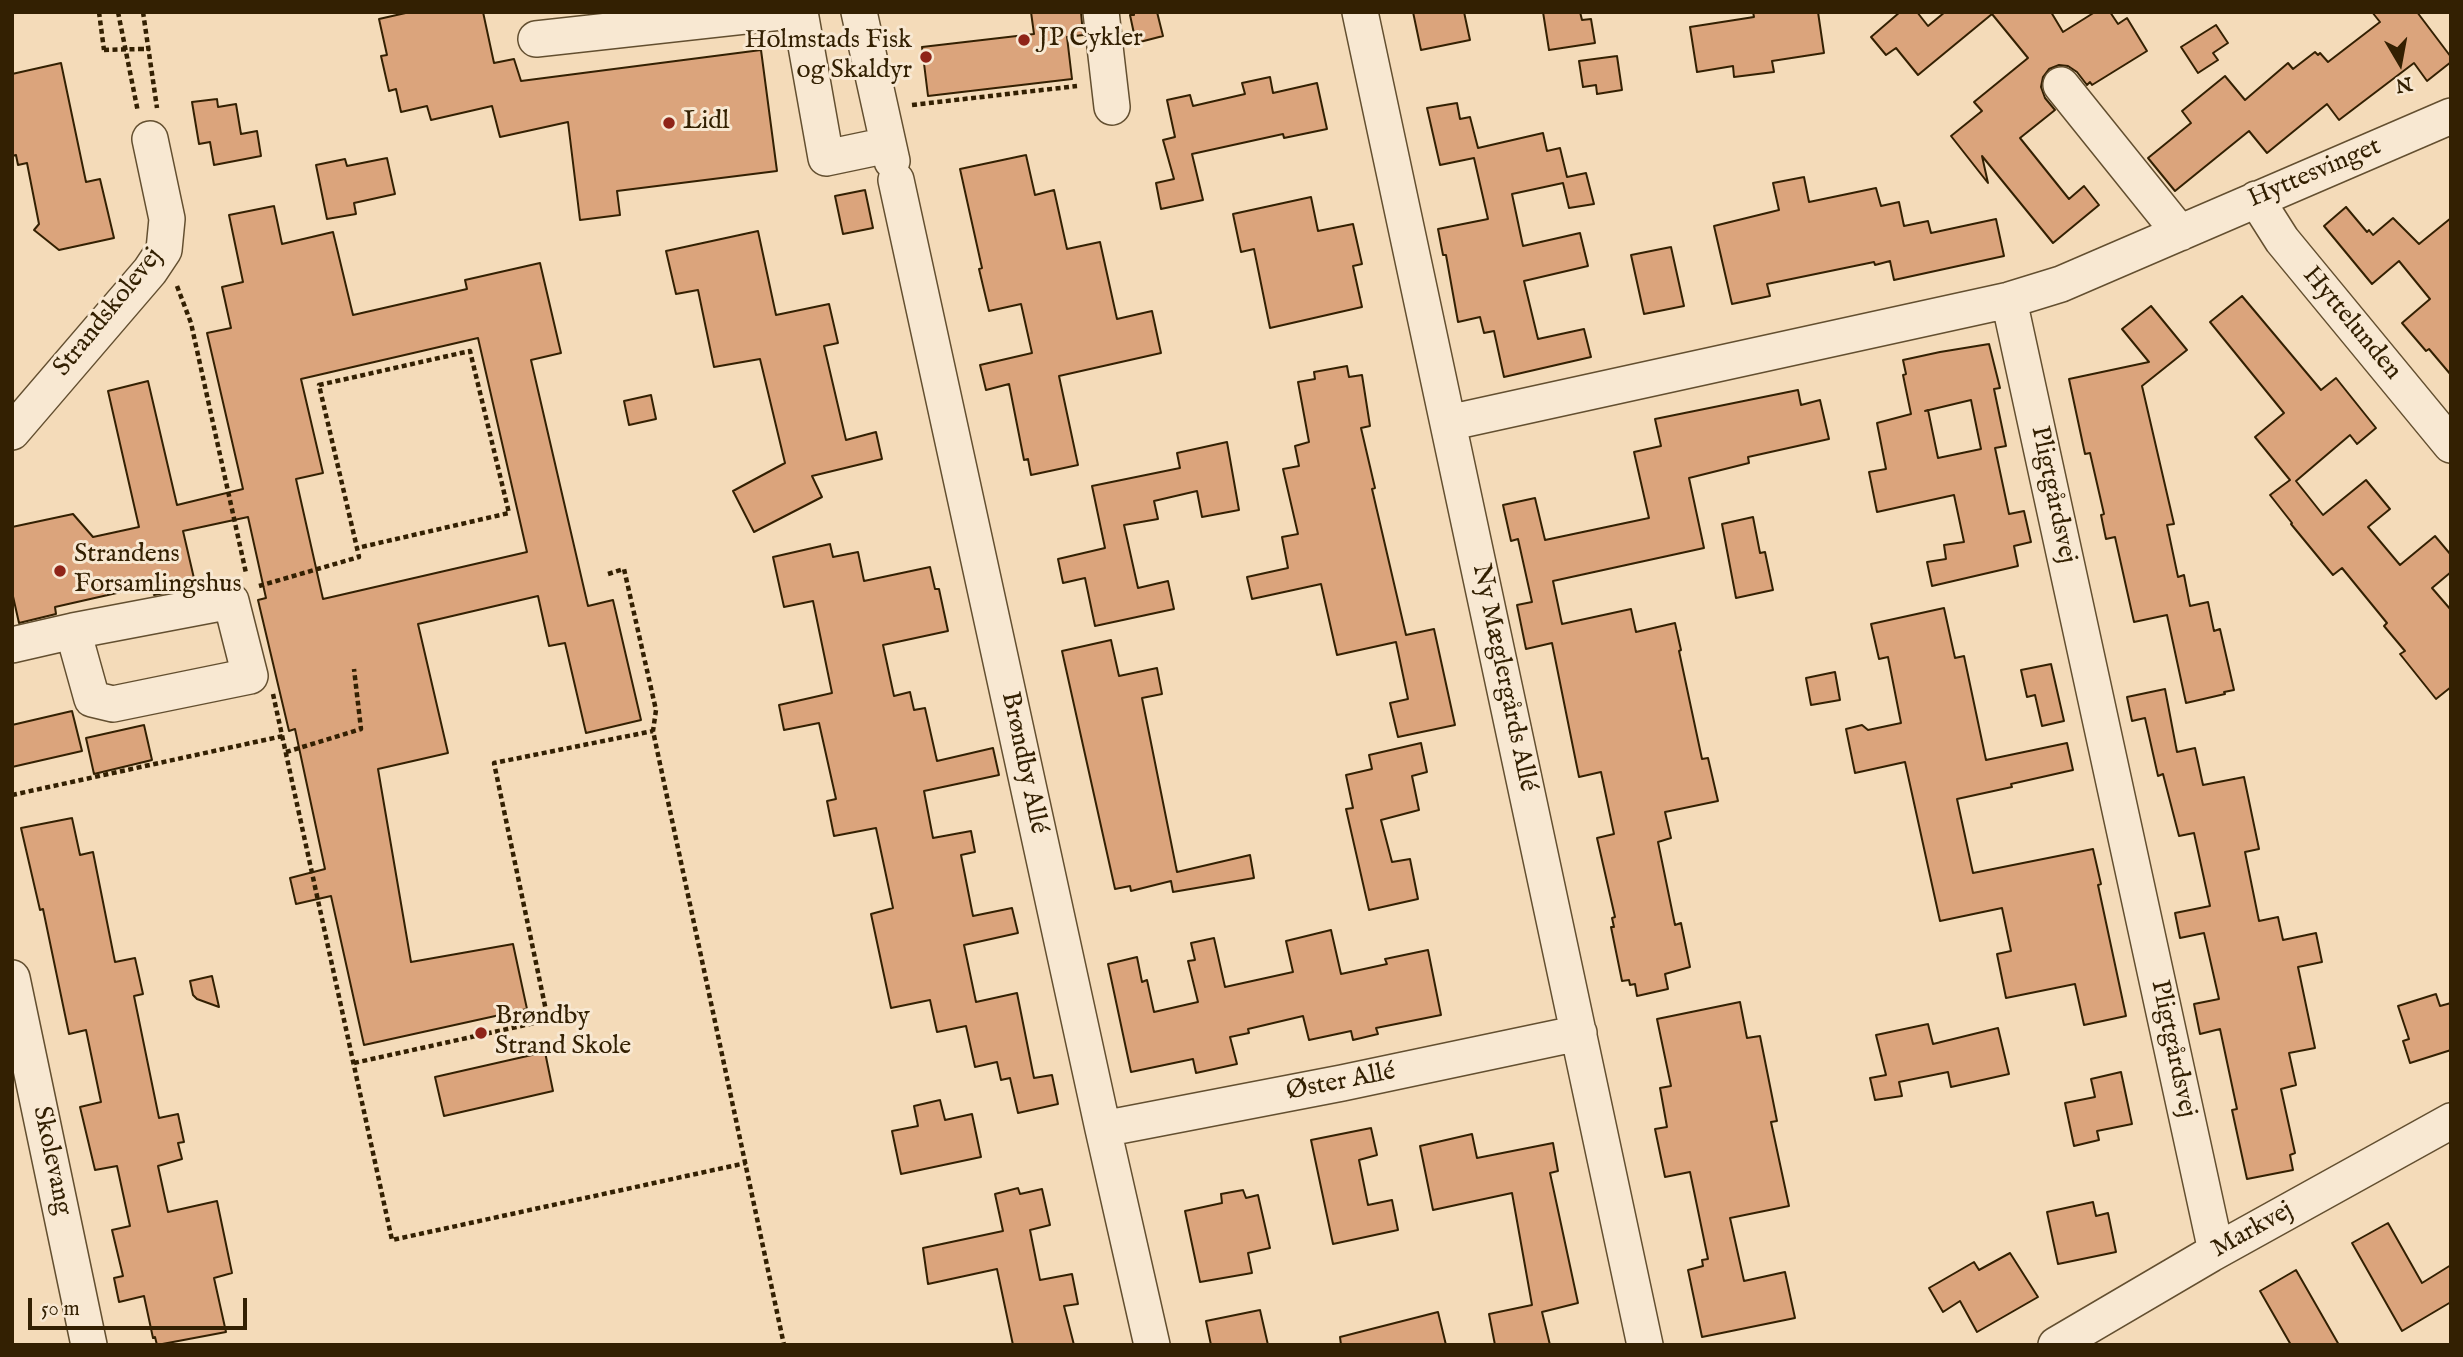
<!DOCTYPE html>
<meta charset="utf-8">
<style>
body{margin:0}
#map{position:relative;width:2463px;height:1357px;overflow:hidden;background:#f4dbb9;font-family:"IM FELL English",serif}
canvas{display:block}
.frame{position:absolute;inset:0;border:14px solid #332002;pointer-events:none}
.north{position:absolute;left:2365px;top:28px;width:70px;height:70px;-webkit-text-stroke:5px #f8e8d2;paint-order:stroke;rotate:170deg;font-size:19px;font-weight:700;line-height:28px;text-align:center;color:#332002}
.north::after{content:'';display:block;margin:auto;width:24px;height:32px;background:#332002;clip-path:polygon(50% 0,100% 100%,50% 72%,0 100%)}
.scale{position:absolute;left:28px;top:1298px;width:219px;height:32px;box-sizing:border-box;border:4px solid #332002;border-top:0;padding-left:9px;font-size:21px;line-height:24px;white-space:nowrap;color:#332002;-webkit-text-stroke:5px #f8e8d2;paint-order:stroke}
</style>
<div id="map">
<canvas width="2463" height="1357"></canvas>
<div class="frame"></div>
<div class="north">N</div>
<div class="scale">50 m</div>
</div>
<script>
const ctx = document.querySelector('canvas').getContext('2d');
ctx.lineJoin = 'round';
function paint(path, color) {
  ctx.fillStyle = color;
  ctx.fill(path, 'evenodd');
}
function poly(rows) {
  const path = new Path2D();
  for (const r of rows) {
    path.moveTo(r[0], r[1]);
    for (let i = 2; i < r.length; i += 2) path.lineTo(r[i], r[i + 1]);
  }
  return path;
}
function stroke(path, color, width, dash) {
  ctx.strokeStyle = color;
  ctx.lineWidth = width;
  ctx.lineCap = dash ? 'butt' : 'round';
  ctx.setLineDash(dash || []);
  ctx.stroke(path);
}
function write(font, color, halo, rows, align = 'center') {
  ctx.font = font + ' "IM FELL English",serif';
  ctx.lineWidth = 6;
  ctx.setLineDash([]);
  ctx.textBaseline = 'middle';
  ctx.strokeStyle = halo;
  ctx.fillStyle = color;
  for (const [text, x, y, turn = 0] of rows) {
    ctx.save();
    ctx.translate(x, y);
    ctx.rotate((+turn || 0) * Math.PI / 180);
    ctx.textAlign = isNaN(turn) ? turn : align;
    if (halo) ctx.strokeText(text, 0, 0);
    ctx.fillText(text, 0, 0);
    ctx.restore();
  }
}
const building = poly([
 [410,12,483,12,494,63,514,59,521,81,761,50,777,171,617,191,620,215,580,220,568,122,500,137,492,106,431,120,427,106,401,112,396,89,389,91,381,56,387,55,379,19,410,12],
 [1031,12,1081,12,1083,35,1067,37,1072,79,928,96,922,47,1034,34,1031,12],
 [1134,12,1157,12,1163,36,1136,43,1130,15,1134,15,1134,12],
 [1413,12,1464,12,1470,40,1421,50,1413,12],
 [1543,12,1580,12,1582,20,1591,19,1595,43,1549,50,1543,12],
 [1753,12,1818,12,1824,53,1772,61,1774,72,1734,77,1733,66,1697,72,1690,27,1754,17,1753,12],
 [1900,12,1917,12,1928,26,1945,12,2051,12,2063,32,2095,12,2110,12,2118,24,2127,18,2147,51,2092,85,2090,82,2087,85,2077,72,2068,66,2059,65,2049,69,2043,77,2041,87,2045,98,2055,110,2020,138,2069,199,2084,186,2099,205,2053,243,1982,156,1988,183,1951,136,1982,111,1974,102,2028,58,1992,14,1918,75,1896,48,1886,55,1871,37,1900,12],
 [2372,12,2417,12,2451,57,2451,62,2427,81,2414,63,2339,120,2327,104,2267,153,2249,131,2175,191,2148,158,2191,123,2182,111,2225,76,2245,100,2288,63,2293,69,2315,52,2318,55,2320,53,2328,62,2380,22,2372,12],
 [2216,25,2228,43,2213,53,2218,60,2198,73,2181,47,2216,25],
 [1617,56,1622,90,1597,94,1596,85,1583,87,1579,61,1617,56],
 [61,63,86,182,100,179,114,238,59,250,34,230,39,224,27,163,18,165,16,155,12,156,12,74,61,63],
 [1270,77,1273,93,1317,83,1327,129,1284,138,1283,134,1192,154,1203,200,1161,209,1156,183,1174,179,1163,140,1175,137,1167,100,1190,95,1193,106,1245,94,1242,83,1270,77],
 [217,99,218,107,236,104,241,134,257,131,261,156,214,165,210,142,199,144,192,102,217,99],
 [1457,103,1460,119,1470,117,1478,148,1543,133,1547,151,1560,148,1567,177,1586,173,1594,204,1569,208,1563,183,1512,194,1523,246,1580,233,1588,266,1524,281,1538,339,1584,329,1591,357,1504,377,1494,331,1484,333,1480,317,1458,322,1446,255,1443,255,1438,229,1488,219,1474,158,1440,165,1427,108,1457,103],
 [1026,155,1035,195,1054,190,1067,249,1100,242,1117,319,1152,311,1161,353,1059,376,1078,465,1031,475,1028,459,1024,460,1009,384,986,390,980,365,1032,353,1021,304,989,311,979,269,982,268,960,169,1026,155],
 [387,158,395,194,354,203,356,214,327,219,316,165,345,159,347,166,387,158],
 [1804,177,1809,202,1876,188,1881,206,1899,202,1904,226,1928,221,1931,233,1996,219,2004,256,1894,280,1890,261,1875,265,1874,262,1767,284,1770,296,1732,304,1714,226,1779,210,1773,183,1804,177],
 [865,190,873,228,843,234,835,196,865,190],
 [1311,197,1318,231,1353,224,1362,264,1353,266,1362,307,1270,328,1254,249,1241,252,1233,214,1311,197],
 [274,206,282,244,333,232,353,315,467,289,465,280,540,263,561,353,531,360,588,606,613,600,641,720,586,733,565,643,549,646,538,596,418,624,448,753,378,769,411,962,513,944,527,1009,364,1045,331,896,296,904,290,878,325,869,295,729,289,731,258,600,266,598,248,517,183,531,196,587,154,595,152,585,55,607,56,614,19,623,12,592,12,527,73,514,93,537,139,527,108,391,148,381,177,505,243,489,207,333,231,328,222,287,243,282,229,215,274,206],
 [478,338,527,552,323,599,296,479,323,473,301,379,478,338],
 [2346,207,2367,232,2369,230,2373,235,2393,218,2419,244,2451,218,2451,375,2429,349,2426,351,2402,323,2430,299,2399,261,2372,284,2324,226,2346,207],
 [758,231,776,315,829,304,838,343,824,346,846,440,876,432,882,459,812,476,822,497,754,532,733,491,785,463,760,359,714,367,698,290,676,294,666,251,758,231],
 [1671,247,1684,306,1644,314,1631,255,1671,247],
 [2242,296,2321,390,2336,378,2376,428,2357,444,2350,435,2296,481,2323,515,2366,480,2390,509,2368,527,2400,565,2435,536,2451,555,2451,572,2432,588,2451,610,2451,687,2436,699,2400,654,2405,651,2384,626,2387,623,2342,568,2333,575,2291,524,2292,523,2270,495,2290,480,2255,437,2284,413,2210,322,2242,296],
 [2151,306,2187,350,2142,386,2174,524,2167,525,2178,577,2184,575,2190,606,2208,602,2214,631,2220,629,2234,690,2224,692,2225,694,2186,703,2167,615,2134,622,2115,537,2106,539,2101,515,2104,514,2090,453,2085,454,2069,379,2149,362,2122,329,2151,306],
 [1989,344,2000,388,1994,389,2006,446,1995,448,2009,514,2024,511,2031,542,2014,546,2018,566,1932,586,1927,562,1946,559,1944,545,1964,542,1954,495,1877,512,1869,472,1886,469,1877,423,1911,414,1903,375,1906,374,1903,360,1940,352,1989,344],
 [1971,400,1981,449,1938,458,1928,410,1925,411,1971,400],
 [1347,366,1349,377,1362,375,1370,426,1361,428,1375,488,1372,489,1406,635,1434,629,1455,725,1398,737,1390,703,1408,699,1396,642,1337,655,1321,584,1252,599,1247,577,1288,568,1282,537,1298,534,1283,469,1299,466,1295,446,1309,442,1298,382,1315,379,1314,372,1347,366],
 [1798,390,1801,405,1820,400,1829,439,1748,457,1749,463,1689,478,1704,548,1553,581,1562,624,1631,609,1636,632,1675,623,1681,650,1679,651,1702,759,1708,758,1718,801,1665,812,1671,838,1658,842,1675,925,1681,923,1690,967,1665,974,1668,989,1637,996,1635,984,1630,985,1629,980,1622,981,1611,927,1614,927,1612,918,1615,917,1597,838,1614,834,1601,772,1579,777,1552,643,1526,649,1517,605,1532,602,1518,539,1511,541,1503,505,1535,498,1545,540,1649,518,1634,452,1661,446,1655,419,1798,390],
 [651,395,656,419,629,425,624,401,651,395],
 [1227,442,1239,510,1202,517,1197,491,1154,501,1158,519,1124,525,1138,588,1168,581,1174,609,1095,626,1085,578,1063,583,1058,559,1105,548,1092,486,1180,468,1177,453,1227,442],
 [1753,517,1760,553,1765,552,1773,590,1736,598,1722,524,1753,517],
 [830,544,833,557,858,552,864,581,930,567,935,589,939,589,948,631,883,645,894,696,910,692,914,710,925,708,937,761,993,748,999,775,924,791,933,838,971,831,975,852,961,855,973,916,1012,908,1018,933,964,945,976,1002,1017,993,1034,1078,1052,1075,1058,1104,1018,1113,1010,1078,1001,1080,997,1062,975,1067,966,1026,937,1032,930,1000,891,1008,871,914,893,908,876,828,834,836,827,801,836,799,819,723,784,730,779,705,832,693,813,601,784,607,773,557,830,544],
 [1944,608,1955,658,1964,656,1986,760,2067,743,2073,770,2011,784,2012,787,1957,799,1973,873,2093,849,2101,884,2098,885,2126,1016,2084,1025,2075,984,2006,998,1997,954,2011,951,2002,908,1940,921,1905,762,1855,773,1846,729,1862,725,1868,730,1901,723,1888,657,1879,659,1871,624,1944,608],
 [1111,640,1119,676,1157,668,1162,694,1142,698,1177,872,1250,855,1254,878,1173,892,1171,881,1131,891,1130,886,1115,889,1062,651,1111,640],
 [2051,664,2064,721,2042,726,2035,695,2027,697,2021,670,2051,664],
 [1835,672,1840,700,1811,705,1806,678,1835,672],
 [2165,689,2177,752,2195,748,2203,785,2244,777,2259,849,2245,852,2259,921,2278,917,2283,940,2316,933,2322,962,2298,967,2315,1048,2289,1053,2296,1085,2281,1089,2295,1153,2290,1155,2293,1170,2247,1179,2232,1110,2237,1109,2220,1029,2200,1034,2194,1004,2219,999,2204,933,2180,938,2175,913,2210,906,2194,833,2179,836,2163,774,2158,776,2145,718,2132,721,2127,697,2165,689],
 [72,711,82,751,12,767,12,725,72,711],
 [144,725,152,760,94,774,86,738,144,725],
 [1421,743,1427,772,1412,776,1419,810,1381,820,1392,862,1410,859,1418,899,1369,910,1346,809,1353,808,1346,775,1372,769,1369,755,1421,743],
 [72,818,80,855,93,852,115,962,135,958,143,994,134,996,159,1118,178,1114,184,1142,178,1143,182,1159,158,1166,168,1212,217,1201,232,1273,214,1278,226,1332,157,1345,155,1337,153,1338,144,1296,119,1302,114,1278,123,1276,112,1230,130,1226,117,1166,95,1170,80,1107,101,1102,86,1030,69,1034,43,909,40,910,21,828,72,818],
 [1331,930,1341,974,1387,964,1385,959,1428,950,1441,1015,1376,1028,1378,1034,1353,1040,1351,1031,1309,1040,1303,1016,1248,1029,1249,1033,1230,1037,1237,1064,1196,1073,1193,1059,1131,1072,1108,964,1137,957,1142,982,1147,980,1154,1012,1198,1002,1188,961,1195,960,1191,943,1214,938,1225,987,1293,972,1286,941,1331,930],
 [212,976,219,1007,197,999,193,995,190,981,212,976],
 [2436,994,2440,1006,2451,1003,2451,1050,2410,1063,2403,1041,2409,1039,2398,1006,2436,994],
 [1740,1002,1747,1038,1760,1036,1777,1121,1771,1122,1789,1206,1730,1218,1744,1281,1785,1272,1795,1318,1702,1337,1688,1270,1703,1266,1702,1260,1708,1259,1690,1172,1665,1177,1655,1129,1667,1127,1660,1088,1671,1086,1657,1019,1740,1002],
 [1928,1024,1933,1044,1998,1028,2009,1074,1951,1087,1948,1072,1899,1082,1902,1096,1875,1100,1870,1078,1886,1075,1876,1035,1928,1024],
 [545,1052,553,1091,444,1116,435,1077,545,1052],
 [2121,1072,2132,1124,2097,1131,2099,1140,2074,1146,2065,1103,2095,1097,2091,1079,2121,1072],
 [940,1100,945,1120,972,1114,981,1157,901,1174,892,1131,918,1126,914,1106,940,1100],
 [1371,1128,1377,1155,1359,1160,1368,1205,1392,1200,1398,1230,1333,1244,1311,1140,1371,1128],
 [1472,1134,1477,1158,1553,1143,1558,1171,1550,1173,1578,1303,1542,1312,1550,1345,1495,1345,1489,1314,1532,1305,1512,1193,1433,1210,1420,1146,1472,1134],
 [1018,1188,1020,1194,1042,1189,1050,1225,1030,1230,1040,1280,1072,1274,1078,1304,1064,1306,1074,1345,1013,1345,997,1269,928,1284,923,1248,1003,1231,995,1194,1018,1188],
 [1243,1190,1246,1198,1258,1195,1270,1248,1248,1253,1252,1273,1200,1282,1185,1211,1222,1203,1221,1194,1243,1190],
 [2093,1202,2096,1216,2108,1213,2116,1252,2058,1264,2047,1212,2093,1202],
 [2388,1223,2422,1283,2451,1265,2451,1302,2402,1331,2352,1243,2388,1223],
 [2010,1253,2038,1297,1977,1332,1960,1301,1943,1312,1929,1288,1974,1262,1979,1270,2010,1253],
 [2296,1270,2339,1345,2291,1345,2260,1291,2296,1270],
 [1260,1310,1268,1345,1211,1345,1206,1321,1260,1310],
 [1438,1312,1446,1345,1341,1345,1340,1337,1438,1312]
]);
paint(building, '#dba47c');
stroke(building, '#332002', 2);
const minor = poly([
 [800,12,826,158,888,145],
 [859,12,892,161],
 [1101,12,1112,107],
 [1360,12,1645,1345],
 [536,39,781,12],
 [2061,85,2180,233],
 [896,180,1103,1129,1152,1345],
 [2256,199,2282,240,2451,445],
 [2009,300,2216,1251],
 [1448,423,2009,300,2061,284,2451,116],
 [12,432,150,271,164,250,167,219,150,139],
 [12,645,73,631,231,601,250,676,113,704,92,699,73,631],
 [12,978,89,1345],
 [1103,1129,1342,1083,1579,1033],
 [2056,1345,2211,1254,2451,1121]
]);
stroke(minor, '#634f30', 38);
stroke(poly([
 [99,12,104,50],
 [118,12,138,112],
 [143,12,157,108],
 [139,49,150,49],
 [912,105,1077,86],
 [177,286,191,323,246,573],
 [608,574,624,569,656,710,653,731,784,1345],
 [259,586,359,557,357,548,319,385,470,351,509,513,357,548],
 [273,694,392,1240,746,1163],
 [286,752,361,729,354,669],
 [12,795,283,736],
 [354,1063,548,1020,494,763,653,731]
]), '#332002', 4.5, [5, 3.5]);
stroke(minor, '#f8e8d2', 35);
stroke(poly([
 [104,50,139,49]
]), '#332002', 4.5, [5, 3.5]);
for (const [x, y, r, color] of [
 [1024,40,7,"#8f2418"],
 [926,57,7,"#8f2418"],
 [669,123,7,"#8f2418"],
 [60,571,7,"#8f2418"],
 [481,1033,7,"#8f2418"]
]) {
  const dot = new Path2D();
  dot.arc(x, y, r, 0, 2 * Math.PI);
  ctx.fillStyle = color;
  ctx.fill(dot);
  stroke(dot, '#f8e8d2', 2.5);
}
write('26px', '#332002', '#f8e8d2', [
 ["JP Cykler",1038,40],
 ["Holmstads Fisk",912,42,"right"],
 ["og Skaldyr",912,72,"right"],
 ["Lidl",683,123],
 ["Strandens",74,556],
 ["Forsamlingshus",74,586],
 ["Brøndby",495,1018],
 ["Strand Skole",495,1048]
], 'left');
write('26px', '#332002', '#f8e8d2', [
 ["Hyttesvinget",2315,174,-23],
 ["Strandskolevej",109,313,-51],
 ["Hyttelunden",2351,324,50],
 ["Pligtgårdsvej",2052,495,78],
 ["Ny Mæglergårds Allé",1503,678,78],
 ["Brøndby Allé",1023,763,78],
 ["Pligtgårdsvej",2172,1049,78],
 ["Øster Allé",1341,1083,-11],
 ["Skolevang",51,1161,78],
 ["Markvej",2253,1231,-29]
]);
</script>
